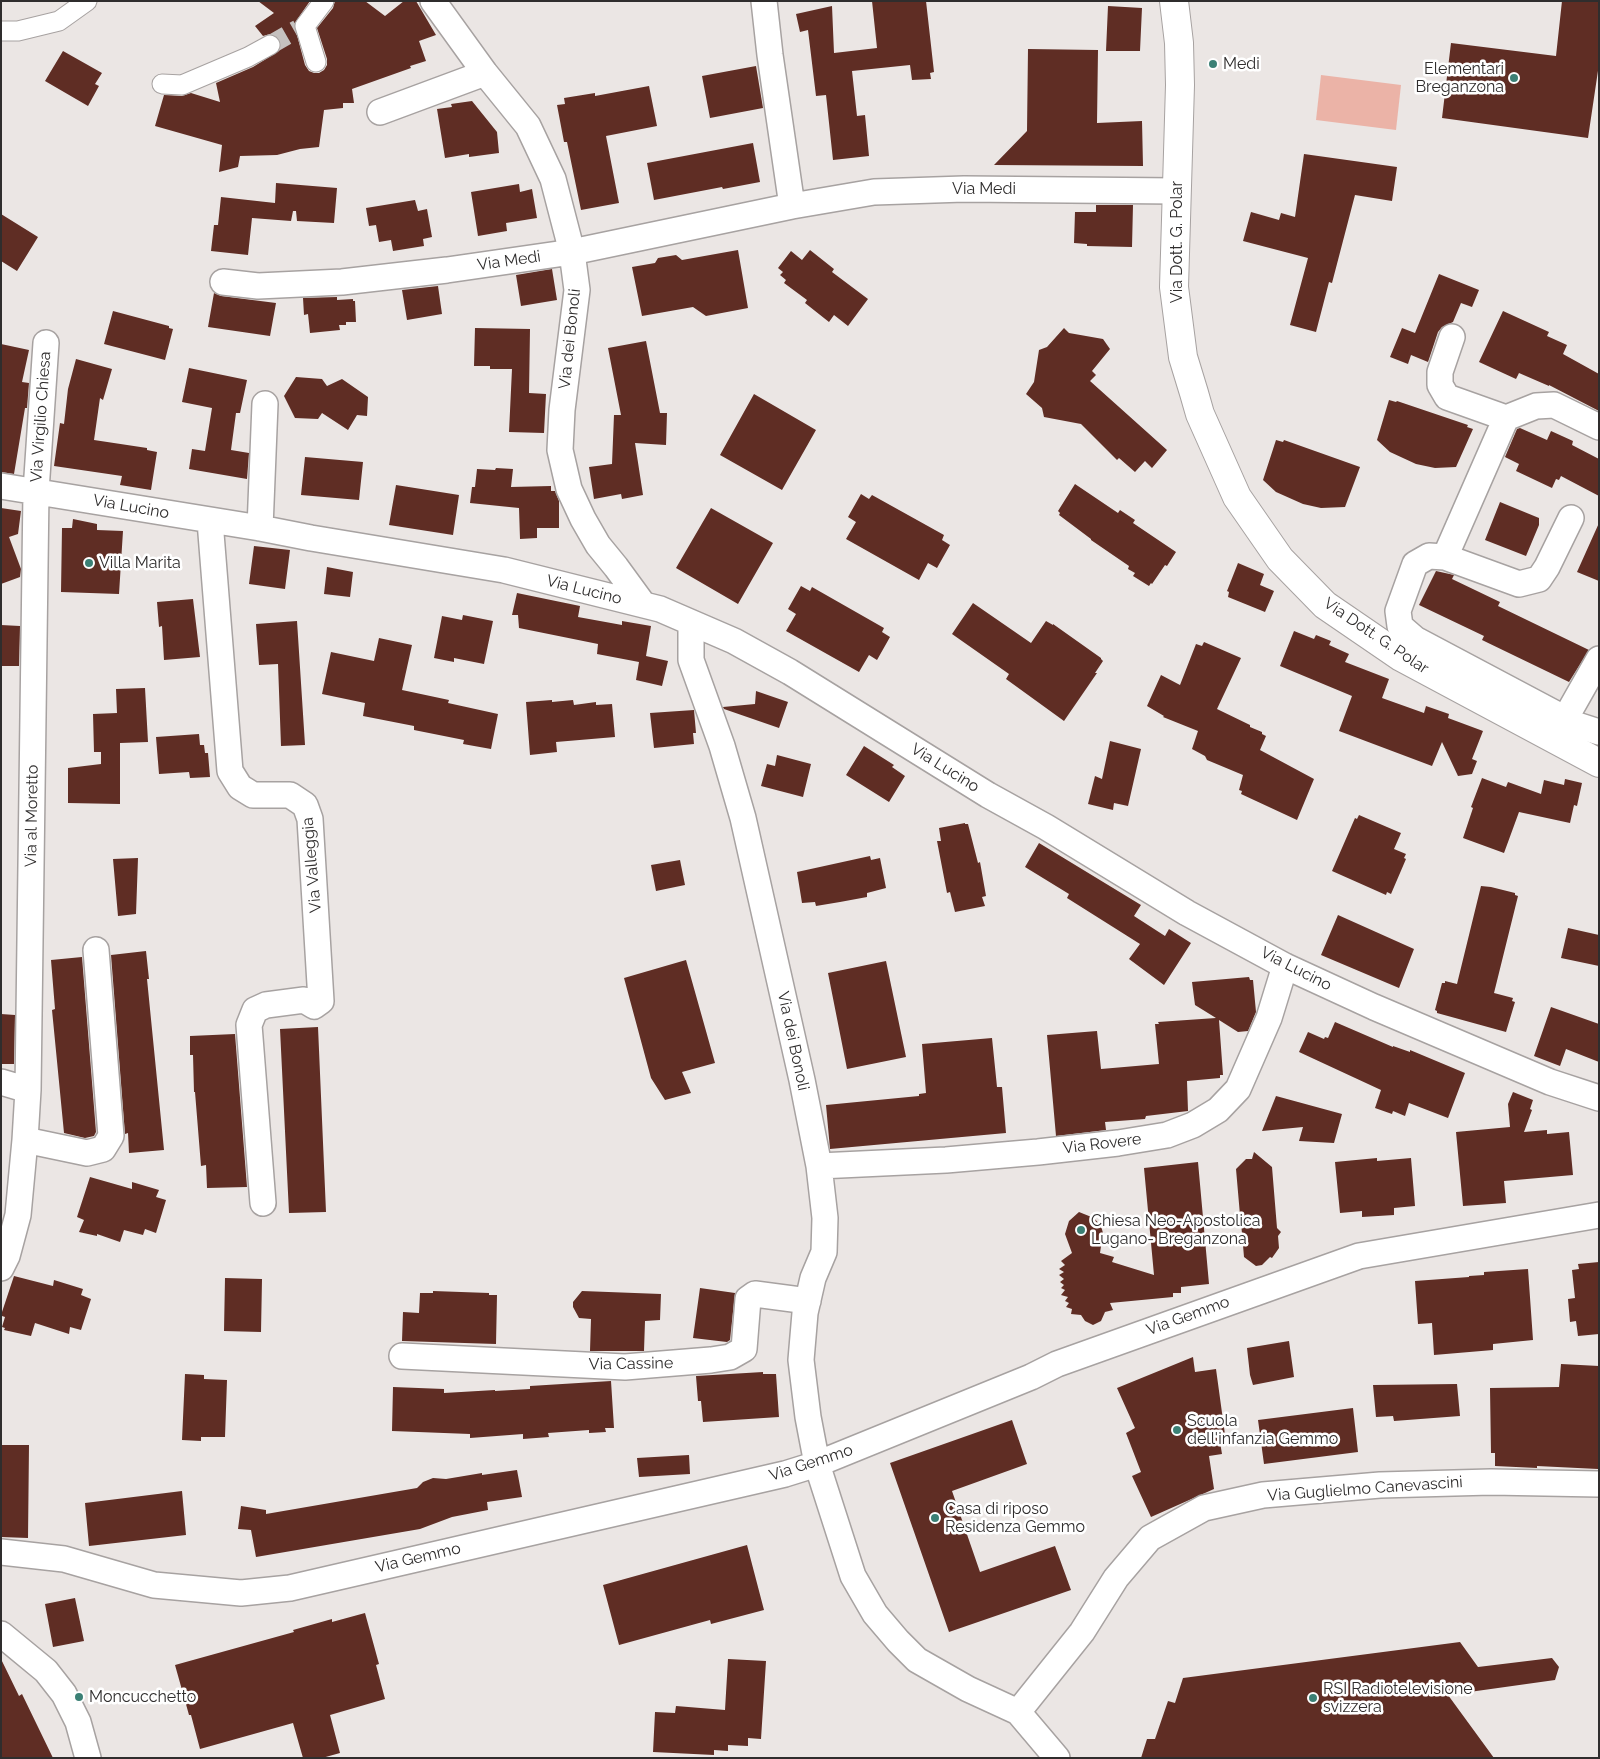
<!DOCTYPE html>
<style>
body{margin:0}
#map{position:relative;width:1600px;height:1759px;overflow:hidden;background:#ebe6e4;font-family:Raleway,sans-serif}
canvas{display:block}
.frame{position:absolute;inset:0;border:2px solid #2f2d2d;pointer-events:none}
</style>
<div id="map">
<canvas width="1600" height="1759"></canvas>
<div class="frame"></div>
</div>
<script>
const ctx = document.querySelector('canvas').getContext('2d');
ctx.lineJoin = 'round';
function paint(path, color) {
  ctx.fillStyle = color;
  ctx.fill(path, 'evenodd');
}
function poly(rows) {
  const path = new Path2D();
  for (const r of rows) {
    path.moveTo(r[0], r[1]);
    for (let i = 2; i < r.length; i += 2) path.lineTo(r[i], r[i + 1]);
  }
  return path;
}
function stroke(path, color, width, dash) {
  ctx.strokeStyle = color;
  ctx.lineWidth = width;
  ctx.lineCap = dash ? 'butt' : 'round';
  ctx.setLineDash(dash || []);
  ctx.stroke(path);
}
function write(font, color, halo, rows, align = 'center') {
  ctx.font = font + ' Raleway,sans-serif';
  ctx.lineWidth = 5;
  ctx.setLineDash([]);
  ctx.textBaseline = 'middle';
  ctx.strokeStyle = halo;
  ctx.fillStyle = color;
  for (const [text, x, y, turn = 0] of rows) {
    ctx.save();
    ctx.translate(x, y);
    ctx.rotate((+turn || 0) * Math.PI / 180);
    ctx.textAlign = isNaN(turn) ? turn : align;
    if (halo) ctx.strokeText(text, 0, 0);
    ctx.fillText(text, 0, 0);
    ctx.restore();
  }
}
paint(poly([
 [1321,75,1401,85,1396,130,1316,120]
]), '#ebb3a7');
paint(poly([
 [258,1,310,1,294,24,305,65,309,71,314,73,319,73,324,70,327,65,327,59,317,28,333,8,335,1,365,1,385,16,404,1,416,1,436,35,419,41,426,61,410,66,411,68,352,89,354,103,343,103,343,108,324,110,319,147,300,149,277,155,240,156,238,167,219,172,222,145,155,126,164,95,182,96,191,93,220,102,216,83,253,67,279,51,281,45,280,39,276,36,270,34,263,36,255,26,274,13],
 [872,1,926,1,934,72,930,73,931,79,912,80,910,65,852,71,857,116,865,115,869,156,833,160,826,95,816,96,808,30,800,32,796,14,832,6,834,53,877,48],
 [1562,1,1599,1,1599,64,1588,138,1442,118,1451,43,1556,56],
 [1108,6,1142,8,1140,51,1106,51],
 [1028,49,1098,50,1097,123,1142,121,1143,166,994,165,1027,131],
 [63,51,102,73,95,84,99,86,88,106,45,81],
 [756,66,763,108,710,118,702,76],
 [649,86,657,126,606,136,619,203,581,210,567,142,564,142,557,105,565,104,564,98,595,93,595,96],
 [472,101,497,132,499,153,469,157,469,154,445,158,437,109,452,107,451,104],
 [753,143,760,182,723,189,722,187,654,200,647,163],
 [1304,154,1397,167,1392,201,1355,195,1332,283,1329,282,1316,332,1290,325,1308,258,1243,241,1251,212,1279,220,1281,213,1295,217],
 [276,183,337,188,334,223,297,221,296,211,293,211,291,221,252,218,248,255,211,251,214,225,218,225,221,197,275,203],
 [519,184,520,192,532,189,537,218,506,223,507,231,478,236,471,192],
 [415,200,418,211,427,209,432,237,423,239,424,246,393,251,391,240,379,242,376,225,369,226,366,208],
 [1096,205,1133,205,1132,247,1087,246,1087,244,1074,243,1075,212,1096,212],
 [1,214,38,237,17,271,1,261],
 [738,250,748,308,706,316,693,307,642,316,632,267,655,263,658,258,676,255,682,260],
 [810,250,834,269,832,272,868,299,848,326,834,315,829,322,805,303,807,300,784,283,786,280,780,275,783,272,778,268,791,251,802,260],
 [552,269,557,300,521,306,516,275],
 [1439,274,1479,290,1472,307,1461,303,1453,322,1442,327,1438,332,1428,362,1411,355,1408,364,1390,357,1402,328,1415,333],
 [438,286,442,314,407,320,402,290],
 [214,293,221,296,276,303,270,336,208,327],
 [337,297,337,300,353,299,353,301,355,301,356,322,346,322,346,325,339,325,340,330,310,333,308,314,304,315,303,298],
 [113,311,169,326,169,328,173,329,165,360,104,344],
 [1503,311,1549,332,1547,336,1567,345,1563,354,1599,374,1599,411,1549,385,1549,386,1519,373,1516,379,1479,362],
 [475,328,530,329,529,393,546,394,544,433,509,432,512,369,490,369,490,366,474,366],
 [1064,328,1069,333,1103,339,1110,349,1092,371,1096,375,1090,381,1167,450,1152,468,1145,461,1135,472,1119,458,1117,460,1081,424,1044,417,1042,408,1026,394,1034,382,1039,350,1047,347],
 [646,341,660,413,667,413,666,445,635,443,643,495,622,499,621,494,594,499,589,467,612,464,614,415,621,415,608,348],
 [1,344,29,350,22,382,29,383,27,408,25,408,14,474,1,472],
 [76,359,112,369,103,400,100,398,94,440,147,448,147,450,157,452,151,490,120,485,122,476,54,466,60,423,64,424,68,389],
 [189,368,247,380,240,413,236,413,231,450,249,453,247,479,189,469,192,449,205,451,212,408,182,402],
 [296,377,322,379,327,386,342,379,368,397,367,416,357,415,348,430,322,413,318,419,295,418,284,396],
 [754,394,816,430,782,490,720,455],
 [1389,400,1396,402,1397,401,1468,425,1467,427,1473,429,1456,467,1435,468,1416,464,1390,452,1377,440],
 [1520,428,1547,440,1551,431,1573,441,1572,445,1599,459,1599,496,1561,476,1559,480,1556,479,1552,488,1516,471,1519,464,1505,457,1517,429],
 [1276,440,1283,442,1284,440,1360,467,1345,507,1321,508,1303,504,1276,492,1263,480],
 [305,457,363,462,359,500,301,495],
 [496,468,513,469,511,487,551,486,551,491,555,491,559,501,559,528,537,528,537,538,520,539,519,508,470,503,472,487,475,487,477,469,495,470],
 [1075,484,1118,513,1120,510,1135,520,1133,523,1176,552,1167,566,1165,565,1152,584,1151,583,1149,586,1133,576,1135,573,1128,569,1129,566,1091,540,1091,539,1059,515,1060,513,1058,511],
 [396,485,459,495,453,535,389,525],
 [861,494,869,499,872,495,944,535,942,540,950,545,937,568,928,563,919,580,846,539,856,522,848,517],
 [1500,502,1539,518,1539,525,1526,556,1485,540],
 [1,508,21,511,18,534,9,537,21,569,20,577,1,584],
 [711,508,773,543,738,604,676,568],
 [73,519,97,524,97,530,123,531,119,594,61,592,62,528,72,528],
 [1599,523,1599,581,1577,572],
 [254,546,290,550,285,589,249,584],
 [1238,563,1264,574,1260,585,1274,591,1265,612,1228,597,1229,592,1227,591],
 [327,567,353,572,350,597,324,594],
 [1436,571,1454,575,1452,579,1500,602,1498,606,1589,650,1569,682,1482,640,1484,636,1419,605],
 [801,586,810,591,812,587,884,628,882,632,890,637,877,660,869,655,859,672,786,631,796,614,788,609],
 [517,593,580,606,578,617,622,625,622,621,651,626,646,656,668,661,662,686,636,680,639,662,597,654,598,644,519,628,518,615,512,615],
 [193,599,200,657,164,660,162,626,159,627,157,602],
 [973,603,1031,643,1046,621,1053,625,1053,624,1101,658,1101,659,1103,661,1095,673,1097,673,1064,721,1006,679,1009,674,952,634],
 [463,615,493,621,484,664,454,658,454,662,434,658,442,616,462,620],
 [297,621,305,745,281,746,278,664,259,665,256,624],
 [1,625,20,626,19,666,1,666],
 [1294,631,1314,639,1316,635,1331,641,1329,645,1349,654,1345,662,1389,679,1382,698,1424,713,1426,706,1449,714,1448,718,1483,731,1472,759,1477,761,1472,774,1458,776,1442,742,1432,766,1339,731,1352,696,1280,666],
 [379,638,412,645,402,690,449,700,448,703,498,714,491,749,463,744,464,740,414,730,414,726,363,716,365,703,322,694,331,652,374,661],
 [1204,642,1241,658,1217,709,1250,725,1250,727,1262,732,1262,734,1266,736,1260,750,1314,779,1297,820,1241,794,1242,791,1239,790,1243,775,1207,760,1205,756,1192,749,1198,731,1163,717,1164,716,1147,706,1161,675,1180,685,1196,644,1202,646],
 [145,688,148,742,120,743,120,804,68,803,68,768,101,764,101,752,94,752,93,714,117,713,116,689],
 [756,691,788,702,779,728,724,709,723,707,755,704],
 [552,700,552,702,573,700,574,705,596,702,596,705,612,704,615,737,556,742,557,752,530,755,526,702],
 [694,710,696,733,693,733,694,744,654,748,650,713],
 [199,734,200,745,204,745,205,753,208,753,210,777,190,778,189,772,159,774,156,737],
 [1110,741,1141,749,1128,806,1114,803,1113,810,1088,804,1095,776,1102,779],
 [864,746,894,765,892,767,905,776,889,802,846,775],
 [777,755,811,764,803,797,761,786,767,764,775,766],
 [1482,778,1506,787,1508,782,1541,794,1544,780,1564,785,1565,779,1582,783,1577,806,1574,805,1570,823,1519,812,1504,853,1463,838,1473,808,1471,807],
 [1359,815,1401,833,1394,849,1406,854,1404,858,1406,859,1391,894,1387,892,1386,895,1332,871,1355,818,1357,819],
 [965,823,965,824,968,824,978,863,980,862,986,896,982,897,985,906,955,912,950,892,947,893,937,841,941,841,939,828],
 [1039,843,1141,905,1134,916,1165,936,1169,929,1191,943,1164,985,1129,959,1140,944,1067,898,1069,894,1025,867],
 [870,856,871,860,880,858,886,888,867,893,867,897,840,902,816,906,815,902,802,903,797,872],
 [138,858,136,914,118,916,113,859],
 [680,860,685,885,656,891,651,865],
 [1481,886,1491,887,1515,893,1515,895,1518,896,1494,993,1513,998,1512,1001,1515,1002,1506,1032,1437,1013,1437,1011,1435,1010,1442,983,1445,983,1445,981,1457,984],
 [1338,915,1414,949,1399,988,1321,955],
 [1568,928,1599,935,1599,966,1561,958],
 [146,951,149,979,147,979,164,1150,129,1153,128,1133,125,1134,111,955],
 [82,957,96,1132,94,1136,85,1138,64,1133,52,1010,55,1009,51,960],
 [686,960,715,1063,682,1072,691,1093,665,1100,651,1078,624,978],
 [886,961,906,1057,847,1069,828,973],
 [1249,977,1250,980,1253,980,1256,1012,1248,1031,1238,1032,1219,1020,1223,1075,1220,1075,1220,1078,1187,1081,1188,1111,1146,1116,1145,1119,1105,1122,1106,1130,1056,1136,1047,1035,1097,1031,1101,1069,1159,1064,1155,1024,1159,1024,1158,1022,1216,1018,1195,1005,1192,982],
 [1551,1007,1599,1024,1599,1062,1566,1049,1560,1066,1534,1056],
 [1,1014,15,1015,14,1064,1,1064],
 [1335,1022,1393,1047,1393,1046,1410,1052,1410,1050,1465,1073,1448,1118,1409,1103,1405,1116,1393,1111,1392,1114,1375,1108,1381,1090,1299,1052,1308,1032,1324,1039,1325,1037,1328,1038],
 [318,1027,326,1212,289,1213,280,1029],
 [235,1034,247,1187,207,1188,206,1165,201,1166,195,1092,194,1092,193,1055,190,1055,190,1036],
 [992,1038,997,1087,1002,1087,1006,1133,830,1149,826,1105,919,1096,919,1094,926,1093,922,1044],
 [1513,1092,1533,1100,1530,1109,1532,1110,1524,1132,1547,1130,1547,1134,1569,1132,1573,1175,1504,1181,1506,1203,1463,1206,1456,1132,1510,1127,1508,1104],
 [1276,1096,1342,1114,1334,1143,1299,1141,1303,1127,1262,1131],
 [1254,1152,1272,1167,1277,1228,1281,1232,1278,1236,1279,1248,1272,1258,1270,1257,1262,1265,1256,1266,1244,1257,1241,1222,1237,1219,1240,1215,1236,1169,1246,1159,1252,1159],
 [1377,1158,1377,1161,1411,1158,1415,1206,1394,1208,1394,1215,1362,1217,1362,1211,1340,1213,1335,1162],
 [1198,1162,1209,1284,1181,1287,1181,1293,1173,1293,1173,1297,1110,1303,1113,1310,1105,1312,1101,1321,1093,1325,1085,1321,1081,1315,1071,1314,1072,1309,1066,1307,1069,1303,1065,1301,1068,1297,1061,1295,1065,1290,1061,1288,1064,1285,1060,1282,1064,1279,1059,1275,1064,1272,1059,1269,1065,1265,1061,1261,1072,1253,1065,1234,1069,1221,1079,1212,1094,1218,1101,1226,1103,1233,1100,1253,1114,1257,1112,1262,1154,1275,1144,1168],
 [90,1177,132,1189,132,1182,159,1190,156,1197,166,1200,156,1233,145,1229,143,1235,124,1230,120,1242,97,1234,97,1236,79,1232,84,1220,77,1217],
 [1599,1262,1599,1334,1578,1336,1576,1321,1570,1322,1568,1299,1575,1298,1572,1270,1579,1269,1578,1264],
 [1528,1269,1533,1340,1493,1344,1493,1350,1434,1355,1432,1323,1418,1324,1415,1281,1469,1277,1469,1276,1484,1275,1484,1272],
 [14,1276,53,1286,54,1280,83,1289,81,1295,91,1299,81,1330,70,1327,69,1334,35,1323,31,1336,4,1330,5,1328,2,1327,5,1317,2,1316,2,1312],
 [225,1278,262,1279,261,1332,224,1331],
 [700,1288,735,1293,730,1340,727,1342,693,1338],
 [433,1291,489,1293,489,1295,497,1295,496,1344,402,1341,403,1312,419,1313,420,1293,433,1293],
 [582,1291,661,1294,660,1320,645,1321,644,1351,590,1351,591,1319,579,1318,573,1307,573,1302],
 [1289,1341,1294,1377,1253,1385,1250,1375,1247,1348],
 [1193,1357,1195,1372,1216,1369,1226,1442,1220,1442,1222,1454,1209,1456,1214,1489,1151,1517,1132,1476,1141,1472,1126,1433,1135,1428,1117,1388],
 [1561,1364,1599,1366,1598,1469,1537,1466,1537,1468,1495,1466,1495,1453,1491,1453,1490,1388,1559,1387],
 [763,1372,763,1374,776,1374,779,1417,703,1422,701,1401,698,1401,696,1376],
 [185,1374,204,1375,204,1379,227,1380,225,1437,201,1437,201,1441,182,1440],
 [611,1381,614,1428,605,1428,606,1432,589,1433,589,1430,548,1433,549,1437,523,1439,523,1434,470,1438,470,1434,392,1431,393,1387,444,1389,444,1393,495,1390,495,1391,530,1389,530,1386],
 [1457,1384,1460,1416,1394,1421,1393,1416,1376,1417,1373,1385],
 [1353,1408,1358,1452,1264,1464,1258,1420],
 [1012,1420,1027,1464,952,1491,980,1572,1055,1546,1071,1590,949,1632,890,1463],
 [1,1445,29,1445,28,1538,1,1537],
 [689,1455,690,1474,639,1477,637,1458],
 [517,1470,522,1497,487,1502,488,1510,452,1517,420,1529,256,1557,251,1530,238,1529,241,1506,266,1510,266,1514,417,1488,423,1482,433,1478,446,1479,482,1473,482,1475],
 [182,1491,186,1535,89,1546,85,1503],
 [747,1545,764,1610,711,1624,710,1620,619,1645,603,1585],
 [75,1598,84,1641,53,1647,45,1604],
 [365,1613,379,1664,376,1665,385,1699,330,1715,340,1753,322,1758,303,1758,293,1723,200,1749,191,1715,189,1715,175,1665,294,1632,293,1630,332,1619,332,1622],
 [1460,1642,1478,1667,1552,1658,1559,1667,1555,1680,1448,1695,1494,1758,1141,1758,1147,1739,1155,1739,1168,1701,1175,1703,1183,1678],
 [1,1659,19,1696,22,1694,53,1758,1,1758],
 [728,1659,766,1661,761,1739,748,1738,748,1746,728,1745,728,1751,714,1750,714,1755,653,1752,655,1712,675,1713,676,1706,725,1710]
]), '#5f2d24');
stroke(poly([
 [270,45,298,29]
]), '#c5c1bf', 19, [19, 9]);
const pedestrian = poly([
 [1,31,18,31,59,21,87,1],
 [316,62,305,26,324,1],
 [162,84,182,85,248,57,270,45]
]);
const minor = poly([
 [433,1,485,73,528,126,553,179,572,252,577,290,562,410,560,450,569,489,583,519,598,545,616,567,643,604],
 [764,1,770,55,792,206],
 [380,112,485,73],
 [223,282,258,286,342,282,447,270,572,252,792,206,874,192,964,189,1176,191],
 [1452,337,1440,372,1440,385,1447,397,1506,418],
 [1599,427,1554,405,1536,406,1506,418,1445,557,1429,556,1415,564,1398,611,1400,626,1415,639,1577,725,1599,732],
 [1,486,260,528,311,538,504,570,660,609,734,641,790,672,988,795,1046,827,1187,913,1285,966,1374,1007,1550,1082,1599,1098],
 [210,521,230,771,240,787,253,795,290,795,305,805,310,819,321,1001,314,1006,304,1000,266,1005,255,1010,249,1025,263,1203],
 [260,528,265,404],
 [1445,557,1519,584,1539,579,1547,567,1571,518],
 [691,624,691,660,722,746,743,818,802,1080,819,1166,825,1218,824,1252,813,1278,805,1313,801,1360,808,1417,817,1464,853,1576,875,1614,898,1641,917,1660,968,1689,1018,1712,1057,1758],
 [1565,719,1599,659],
 [1,1082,28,1090],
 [25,1140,28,1090,36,491,46,343],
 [819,1166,946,1160,1038,1152,1118,1143,1167,1135,1193,1125,1218,1110,1238,1089,1269,1018,1285,966],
 [1,1268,7,1256,18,1215,25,1140,87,1153,103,1149,111,1136,96,950],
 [402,1356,625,1367,711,1360,730,1357,744,1349,748,1299,755,1294,808,1301],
 [1,1552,64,1559,154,1585,241,1593,290,1588,785,1474,817,1464,1031,1377,1057,1364,1359,1256,1599,1215],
 [1,1634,46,1671,64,1694,78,1722,88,1758],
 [1018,1712,1082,1632,1116,1578,1150,1538,1204,1508,1263,1495,1380,1485,1491,1482,1599,1484]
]);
const tertiary = poly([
 [1174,1,1179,43,1180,85,1174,287,1183,357,1194,393,1200,414,1237,497,1280,559,1325,605,1401,657,1599,763]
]);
stroke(pedestrian, '#a7a2a1', 21);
stroke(minor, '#a7a2a1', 28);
stroke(tertiary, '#a7a2a1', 30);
stroke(pedestrian, '#fff', 19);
stroke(minor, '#fff', 25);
stroke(tertiary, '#fff', 28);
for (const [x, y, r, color] of [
 [1213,64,5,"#3b8075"],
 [1514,78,5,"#3b8075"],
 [89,563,5,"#3b8075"],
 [1081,1230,5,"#3b8075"],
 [1177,1430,5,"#3b8075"],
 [935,1518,5,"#3b8075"],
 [79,1697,5,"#3b8075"],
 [1313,1698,5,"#3b8075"]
]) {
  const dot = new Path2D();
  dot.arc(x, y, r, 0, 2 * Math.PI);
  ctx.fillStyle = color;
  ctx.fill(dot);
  stroke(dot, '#fff', 2);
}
write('16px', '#2f2d2d', '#fff', [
 ["Medi",1223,64],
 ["Elementari",1504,69,"right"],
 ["Breganzona",1504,87,"right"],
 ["Villa Marita",99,563],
 ["Chiesa Neo-Apostolica",1091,1221],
 ["Lugano- Breganzona",1091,1239],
 ["Scuola",1187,1421],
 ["dell'infanzia Gemmo",1187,1439],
 ["Casa di riposo",945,1509],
 ["Residenza Gemmo",945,1527],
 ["RSI Radiotelevisione",1323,1689],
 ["svizzera",1323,1707],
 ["Moncucchetto",89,1697]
], 'left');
write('16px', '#2f2d2d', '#fff', [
 ["Via Medi",984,189],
 ["Via Dott. G. Polar",1177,242,-90],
 ["Via Medi",509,261,-8],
 ["Via dei Bonoli",570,339,-84],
 ["Via Virgilio Chiesa",41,417,-86],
 ["Via Lucino",131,507,10],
 ["Via Lucino",584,590,14],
 ["Via Dott. G. Polar",1376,636,34],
 ["Via Lucino",945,768,32],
 ["Via al Moretto",32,816,-89],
 ["Via Valleggia",312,865,-95],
 ["Via Lucino",1296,969,27],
 ["Via dei Bonoli",793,1041,78],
 ["Via Rovere",1102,1144,-7],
 ["Via Gemmo",1188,1316,-20],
 ["Via Cassine",631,1364,-1],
 ["Via Gemmo",811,1463,-18],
 ["Via Guglielmo Canevascini",1365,1489,-4],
 ["Via Gemmo",418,1558,-13]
]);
</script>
